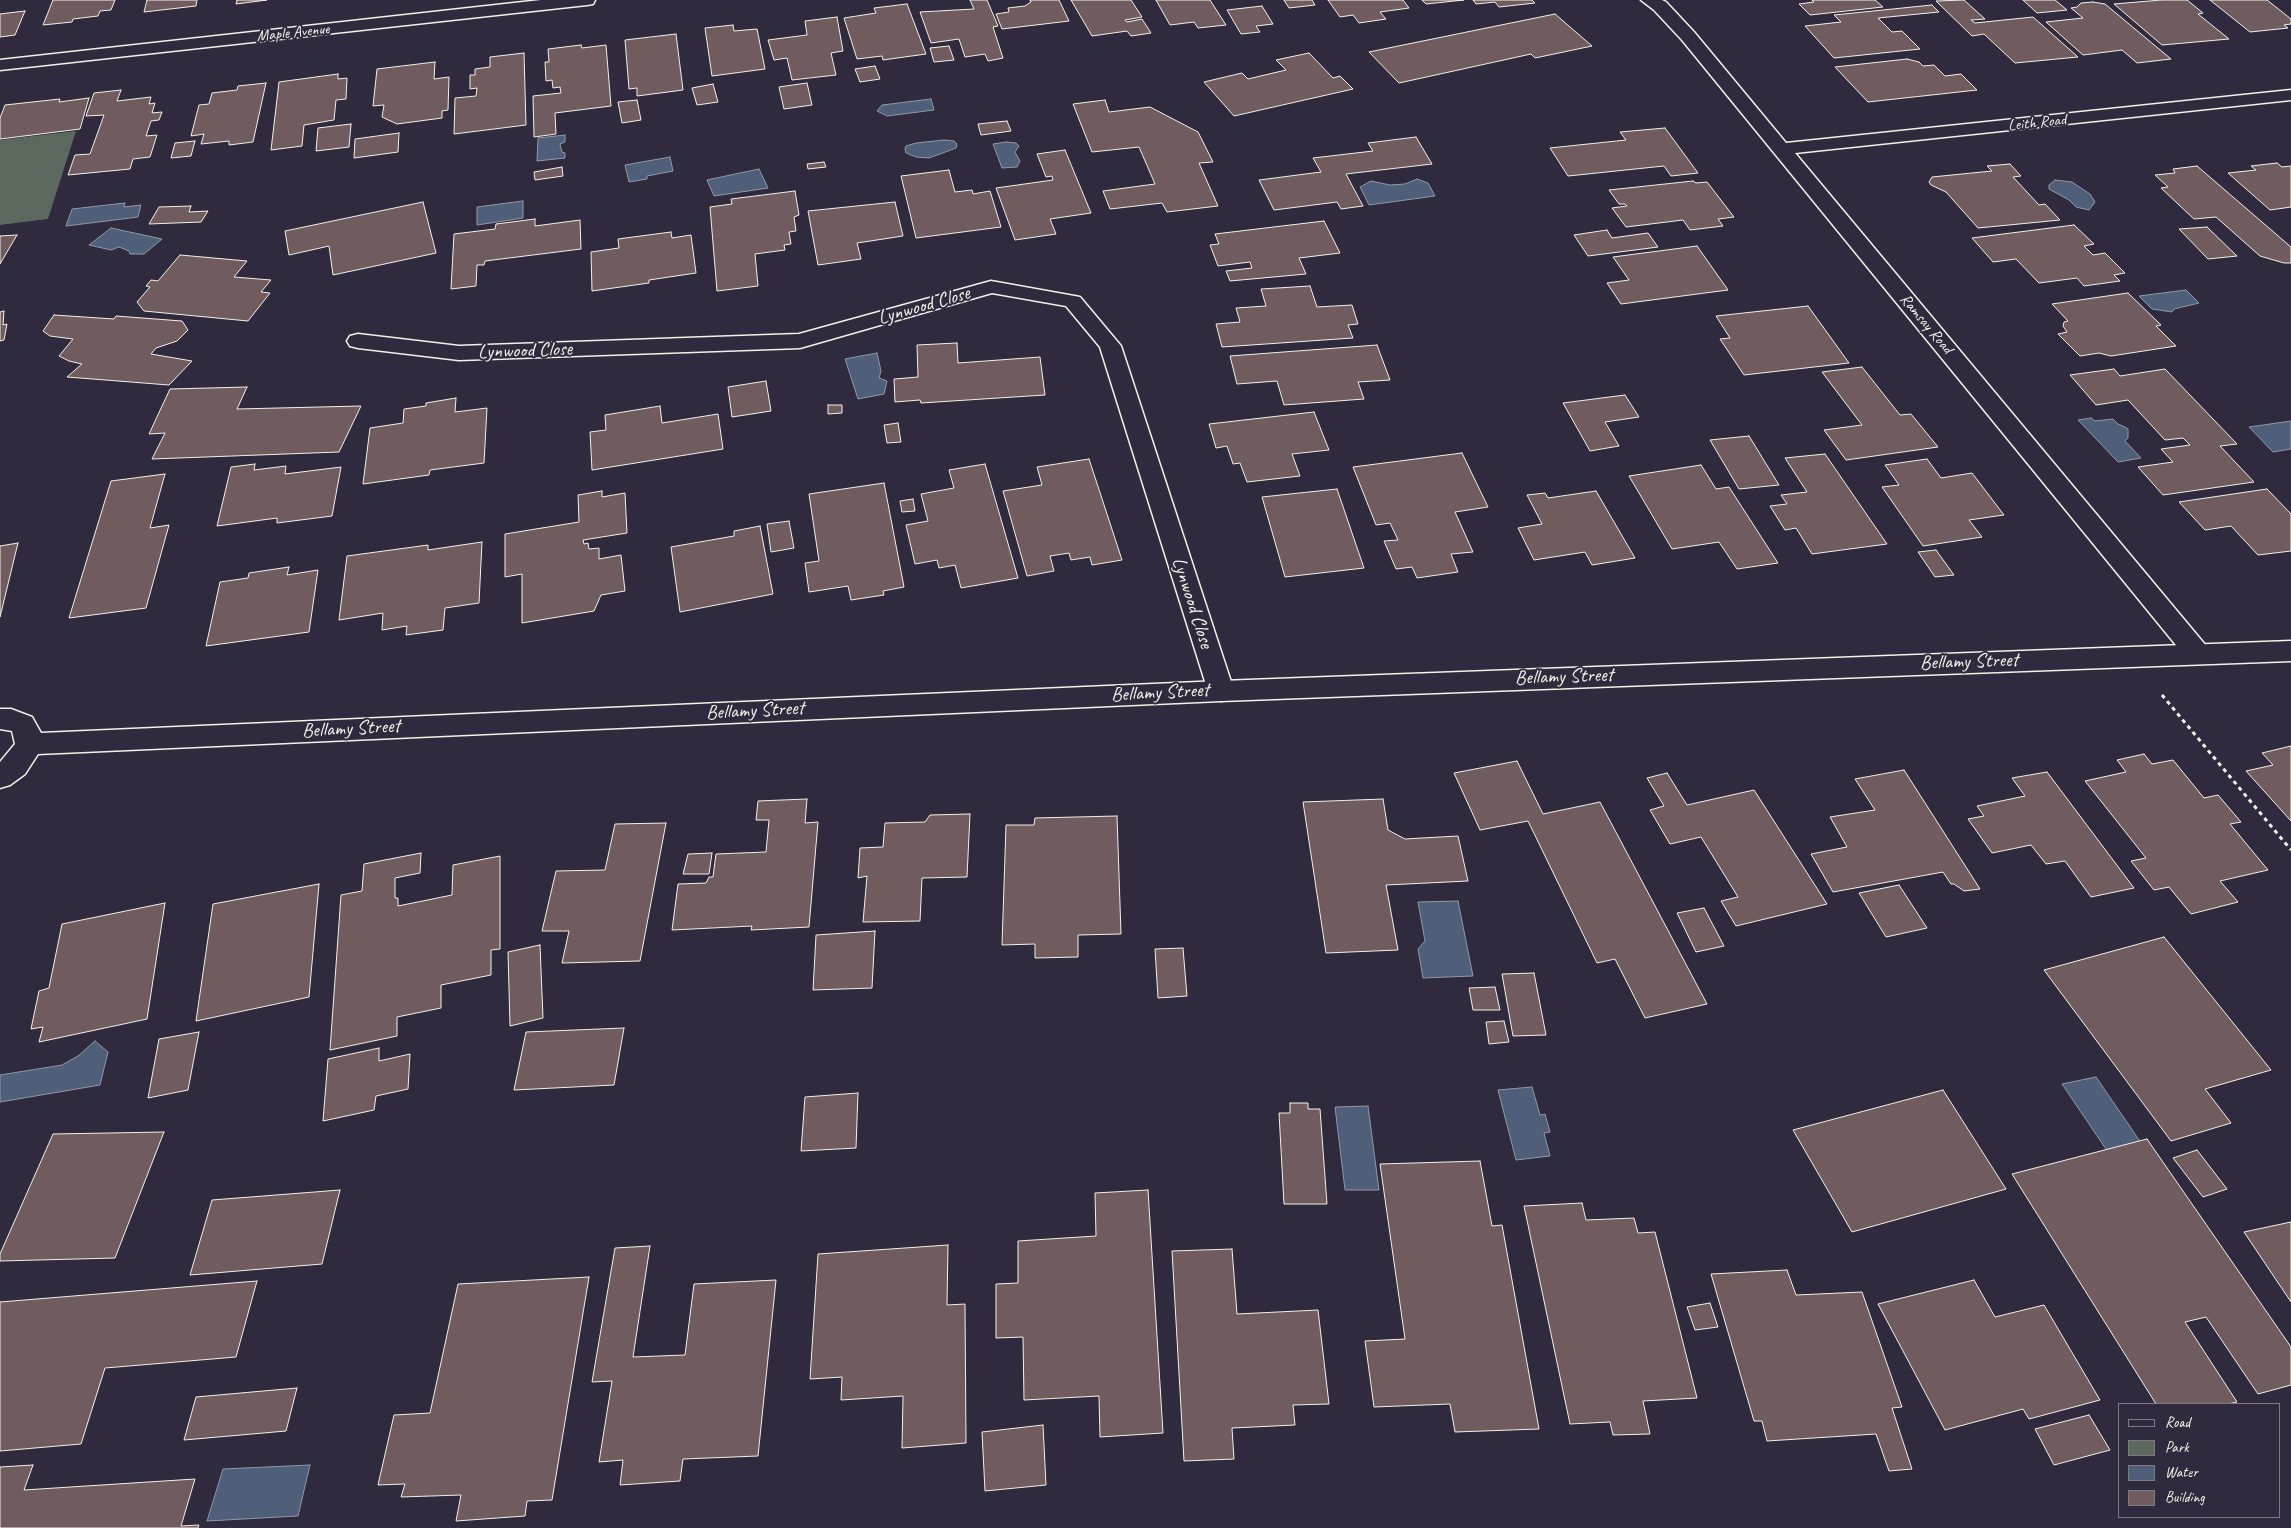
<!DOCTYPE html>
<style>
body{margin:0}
#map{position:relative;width:2291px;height:1528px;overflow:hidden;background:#2f2a3d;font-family:Caveat,sans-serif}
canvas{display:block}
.legend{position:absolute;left:2118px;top:1403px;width:162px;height:115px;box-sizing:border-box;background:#2f2a3d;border:1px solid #7e7a81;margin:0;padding:6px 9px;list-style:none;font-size:15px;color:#f4f1e8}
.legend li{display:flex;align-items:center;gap:10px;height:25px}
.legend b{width:25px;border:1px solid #7e7a81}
</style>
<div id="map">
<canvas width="2291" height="1528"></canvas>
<ul class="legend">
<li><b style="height:6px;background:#2f2a3d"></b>Road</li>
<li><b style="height:14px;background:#5a685e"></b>Park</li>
<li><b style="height:14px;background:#4f5f79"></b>Water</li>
<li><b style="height:14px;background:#705c5e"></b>Building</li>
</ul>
</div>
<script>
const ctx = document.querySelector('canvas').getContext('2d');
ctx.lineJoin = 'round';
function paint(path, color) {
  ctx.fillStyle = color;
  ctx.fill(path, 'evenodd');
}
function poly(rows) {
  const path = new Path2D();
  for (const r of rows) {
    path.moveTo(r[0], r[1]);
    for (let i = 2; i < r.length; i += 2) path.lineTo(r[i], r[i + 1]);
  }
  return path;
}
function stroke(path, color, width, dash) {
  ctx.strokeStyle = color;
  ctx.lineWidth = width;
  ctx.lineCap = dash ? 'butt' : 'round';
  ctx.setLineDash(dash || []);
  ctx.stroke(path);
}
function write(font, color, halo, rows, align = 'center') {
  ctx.font = font + ' Caveat,sans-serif';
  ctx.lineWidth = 4;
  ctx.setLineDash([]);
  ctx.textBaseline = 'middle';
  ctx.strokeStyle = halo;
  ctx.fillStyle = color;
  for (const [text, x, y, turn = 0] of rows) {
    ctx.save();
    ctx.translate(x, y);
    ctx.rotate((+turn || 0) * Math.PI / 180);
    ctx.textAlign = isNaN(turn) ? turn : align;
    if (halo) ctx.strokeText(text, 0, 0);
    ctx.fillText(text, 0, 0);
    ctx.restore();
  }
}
paint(poly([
 [76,131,48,219,0,225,0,140]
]), '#5a685e');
const water = poly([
 [931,99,934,110,887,116,877,111,882,105,931,99],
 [565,135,565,142,560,144,562,152,565,153,565,158,537,161,538,138,565,135],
 [944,140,954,141,957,144,956,148,929,158,916,157,906,153,905,149,906,146,916,143,944,140],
 [1006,142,1016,143,1019,146,1015,152,1020,161,1017,167,1002,168,993,144,1006,142],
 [670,157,673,171,647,176,647,179,629,182,625,165,670,157],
 [759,169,768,188,714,196,707,180,759,169],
 [1417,179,1428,183,1435,196,1369,205,1360,187,1371,181,1390,185,1405,184,1417,179],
 [2055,180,2072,182,2090,194,2095,202,2089,210,2076,207,2069,200,2049,189,2049,185,2055,180],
 [523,201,523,218,477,225,477,207,523,201],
 [125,203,124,207,141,205,138,217,66,226,72,209,125,203],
 [111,228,162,239,144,254,130,254,129,251,119,247,111,250,89,245,111,228],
 [2186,290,2199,303,2174,309,2172,312,2152,309,2139,296,2186,290],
 [877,353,881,371,879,378,887,381,884,394,858,399,845,359,877,353],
 [2091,418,2095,421,2113,419,2118,424,2125,427,2128,429,2128,438,2125,441,2141,458,2118,462,2078,420,2091,418],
 [2291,421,2291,449,2273,452,2249,427,2291,421],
 [1458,901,1473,976,1423,978,1418,949,1425,941,1418,902,1458,901],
 [95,1041,108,1052,100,1085,0,1102,0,1075,62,1065,78,1056,95,1041],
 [2096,1077,2148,1153,2114,1161,2062,1084,2096,1077],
 [1532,1087,1540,1115,1545,1114,1550,1132,1544,1133,1550,1156,1516,1160,1498,1090,1532,1087],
 [1368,1106,1379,1190,1345,1190,1335,1107,1368,1106],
 [310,1465,298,1516,207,1521,223,1469,310,1465]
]);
paint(water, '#4f5f79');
stroke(water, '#9199a5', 1);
const building = poly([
 [53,0,115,0,111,10,100,11,98,16,73,19,72,22,43,25,53,0],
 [147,0,197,0,196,6,144,12,147,0],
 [237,0,267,0,236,4,237,0],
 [970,0,987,0,998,26,993,27,1003,58,988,61,985,54,965,57,959,39,931,43,920,12,974,9,970,0],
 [1030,0,1059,0,1069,21,1002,29,996,14,1009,12,1008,8,1025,6,1031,2,1030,0],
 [1071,0,1131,0,1142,17,1125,20,1127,22,1142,19,1151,33,1131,36,1127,31,1092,36,1071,0],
 [1156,0,1210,0,1226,25,1198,28,1194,22,1170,25,1156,0],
 [1284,0,1312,0,1315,5,1289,8,1284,0],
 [1328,0,1403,0,1409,8,1380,12,1386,19,1359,23,1353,15,1340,17,1328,0],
 [1422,0,1464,0,1426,4,1422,0],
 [1473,0,1532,0,1535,3,1499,7,1495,2,1476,4,1473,0],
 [1812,0,1875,0,1883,7,1810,15,1799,4,1814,2,1812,0],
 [1964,0,1985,19,1971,20,1975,23,2033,17,2078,57,2015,63,1984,34,1972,36,1936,1,1964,0],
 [2023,0,2055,0,2067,10,2037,13,2023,0],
 [2161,0,2187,0,2203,13,2198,14,2229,39,2162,45,2114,4,2161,0],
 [2210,0,2267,0,2291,19,2291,24,2284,25,2288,28,2250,32,2210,0],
 [2093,2,2105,4,2171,59,2137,63,2122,50,2083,55,2046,22,2083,18,2071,8,2077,7,2081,3,2093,2],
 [907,4,926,54,883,60,882,56,857,59,844,18,876,13,874,8,907,4],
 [1932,5,1939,12,1878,18,1892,32,1902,31,1920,49,1834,58,1805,26,1841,22,1834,15,1932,5],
 [1262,6,1273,24,1256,26,1260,32,1241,34,1227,10,1262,6],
 [25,11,15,35,0,37,0,14,25,11],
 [1555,14,1592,46,1535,58,1531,54,1399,83,1369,52,1555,14],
 [837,17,843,51,831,53,836,75,792,80,787,58,774,60,768,40,807,35,805,21,837,17],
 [733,25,734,31,757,29,765,69,712,76,705,28,733,25],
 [676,34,683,90,637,96,637,88,629,89,625,40,676,34],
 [581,45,582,48,606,45,611,106,555,113,556,134,534,137,533,96,561,93,560,87,553,88,552,80,546,81,545,62,549,62,548,49,581,45],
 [949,46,954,60,934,62,930,48,949,46],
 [524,53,526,125,454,134,455,98,476,96,477,88,470,89,470,75,475,75,475,69,490,67,490,57,524,53],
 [1309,53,1333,78,1340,76,1353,89,1234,116,1204,82,1242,73,1248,79,1286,70,1276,60,1309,53],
 [1907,59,1919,62,1923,66,1934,65,1945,76,1961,74,1977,90,1868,102,1835,67,1907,59],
 [435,62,434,79,449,77,448,110,442,111,442,118,397,124,382,117,384,105,373,106,377,69,435,62],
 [875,66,880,79,860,82,855,69,875,66],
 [338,74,338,79,347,78,346,99,336,100,334,120,304,125,302,146,271,150,279,82,338,74],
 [266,83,253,142,229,145,229,141,201,144,204,134,191,136,199,105,209,104,212,93,237,90,238,86,266,83],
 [807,83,812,105,784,109,779,87,807,83],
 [713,84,718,102,697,105,692,88,713,84],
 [121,90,117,101,151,97,149,104,155,103,152,113,162,112,159,120,151,121,146,136,157,135,150,157,133,159,130,169,68,175,75,155,90,154,104,115,86,116,94,93,121,90],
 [89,98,80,129,0,139,0,118,5,105,60,99,59,102,89,98],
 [637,100,641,120,622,123,618,102,637,100],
 [1105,100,1109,112,1150,107,1198,132,1213,162,1199,163,1218,206,1167,212,1162,203,1110,209,1103,191,1155,184,1139,147,1092,152,1073,104,1105,100],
 [1007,121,1011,131,981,135,978,124,1007,121],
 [351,124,349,147,316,151,318,128,351,124],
 [1665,128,1698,173,1671,176,1664,166,1568,176,1550,148,1626,140,1620,132,1665,128],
 [399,133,398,152,354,158,355,139,399,133],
 [1416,137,1432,164,1346,174,1363,206,1341,209,1337,202,1274,210,1259,180,1321,172,1313,158,1373,151,1368,143,1416,137],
 [195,141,191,156,171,158,175,143,195,141],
 [1065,150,1091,213,1050,219,1056,234,1015,240,996,188,1053,180,1052,176,1046,177,1037,154,1065,150],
 [824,162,826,167,808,169,807,164,824,162],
 [2277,163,2282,167,2291,166,2291,207,2270,210,2228,173,2256,170,2251,166,2277,163],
 [2010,164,2021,176,2013,177,2039,205,2045,204,2060,220,1978,228,1946,192,1931,185,1929,182,1932,177,1992,171,1987,166,2010,164],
 [2197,166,2291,247,2291,263,2284,263,2260,256,2216,217,2194,219,2161,188,2168,187,2155,175,2175,173,2173,169,2197,166],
 [562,167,563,176,535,180,534,172,562,167],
 [949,170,955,192,972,190,973,194,990,191,1001,227,916,238,901,176,949,170],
 [1693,181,1696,183,1707,182,1734,217,1718,219,1723,226,1690,230,1683,220,1626,227,1612,208,1627,206,1625,204,1619,204,1609,190,1693,181],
 [795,191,799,215,794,217,796,231,789,232,791,244,784,245,785,250,755,254,758,286,717,291,710,207,732,204,731,199,795,191],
 [423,202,436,253,333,275,329,246,289,255,285,231,423,202],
 [895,202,903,236,857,243,861,259,818,265,808,211,895,202],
 [191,206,189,212,208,211,201,222,149,224,159,207,191,206],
 [535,219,535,226,580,220,581,249,485,261,484,265,477,265,476,286,451,289,454,234,495,229,496,224,535,219],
 [1324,221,1340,253,1299,258,1306,274,1230,281,1226,271,1252,268,1250,262,1218,266,1210,245,1219,244,1215,234,1324,221],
 [2074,225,2094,244,2084,246,2093,255,2105,253,2125,273,2114,275,2120,281,2084,286,2077,278,2039,283,2016,259,1993,262,1972,238,2074,225],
 [2207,227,2237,256,2208,259,2179,229,2207,227],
 [1607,230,1612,238,1648,233,1658,247,1588,256,1574,235,1607,230],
 [671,232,672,238,691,235,696,273,649,280,649,283,592,291,591,252,619,248,618,239,671,232],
 [17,235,0,264,0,236,17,235],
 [1697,246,1728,290,1621,304,1607,283,1629,280,1613,257,1697,246],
 [180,255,247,261,234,277,271,280,261,292,270,293,248,321,144,311,137,302,150,287,146,286,151,280,158,281,180,255],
 [1310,286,1317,307,1352,305,1358,324,1348,325,1353,338,1222,347,1216,324,1240,322,1236,308,1266,306,1261,289,1310,286],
 [2128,293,2161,325,2156,326,2176,346,2111,356,2099,353,2080,356,2058,334,2067,332,2063,326,2064,322,2068,321,2052,304,2128,293],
 [1808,306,1849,363,1744,375,1720,339,1730,338,1716,316,1808,306],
 [4,311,3,325,7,324,4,340,0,341,0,312,4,311],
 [54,315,114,319,116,316,182,321,188,330,177,341,156,348,151,354,192,361,169,385,67,377,82,364,69,361,59,356,73,339,50,336,43,331,54,315],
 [957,343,958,363,1040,357,1045,395,921,403,920,400,895,402,894,379,918,377,917,345,957,343],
 [1377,345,1390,380,1358,382,1364,399,1284,405,1277,381,1237,384,1230,356,1377,345],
 [1862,367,1900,415,1911,414,1938,447,1846,460,1824,430,1862,425,1822,372,1862,367],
 [2114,369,2120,376,2165,369,2237,444,2220,446,2254,482,2163,495,2138,467,2173,462,2161,449,2190,445,2183,438,2165,440,2128,400,2096,405,2070,375,2114,369],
 [766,381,771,411,732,417,728,387,766,381],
 [247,387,237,409,361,406,339,452,152,459,165,433,149,434,170,389,247,387],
 [1625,395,1639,417,1605,422,1619,446,1590,451,1563,403,1625,395],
 [456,398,455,412,487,408,484,463,430,470,429,475,363,484,370,428,403,423,404,409,426,406,426,403,456,398],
 [828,405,842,405,842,413,828,414,828,405],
 [660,406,662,423,718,414,723,449,592,470,590,432,606,430,605,415,660,406],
 [1314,412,1329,450,1292,454,1300,476,1247,482,1240,463,1233,464,1227,446,1216,448,1209,424,1314,412],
 [898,423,901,442,887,443,884,425,898,423],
 [1749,436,1779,485,1739,489,1710,440,1749,436],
 [1462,453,1488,507,1455,512,1473,552,1451,554,1458,572,1417,578,1412,567,1396,569,1384,541,1398,540,1390,523,1376,525,1353,467,1462,453],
 [1825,454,1887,544,1812,554,1796,528,1785,530,1770,506,1787,504,1781,495,1807,492,1785,458,1825,454],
 [1089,459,1122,560,1092,565,1090,557,1071,560,1069,553,1050,556,1054,571,1027,576,1003,491,1042,485,1037,467,1089,459],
 [1927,459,1941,478,1972,473,2004,515,1969,520,1982,537,1923,546,1882,487,1899,485,1885,465,1927,459],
 [255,464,254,470,286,466,285,474,341,467,332,516,277,523,277,518,217,526,231,467,255,464],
 [985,464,1018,578,961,588,955,565,939,568,937,560,915,564,906,525,928,521,921,494,954,488,949,470,985,464],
 [1701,465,1716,489,1729,487,1778,563,1737,569,1719,542,1672,549,1629,476,1701,465],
 [165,474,150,528,169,525,146,608,69,618,111,481,165,474],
 [884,483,904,587,883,591,884,595,851,600,848,586,809,592,805,563,819,561,809,494,884,483],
 [1337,489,1364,568,1285,577,1262,497,1337,489],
 [2267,489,2291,514,2291,551,2258,555,2231,526,2205,530,2179,502,2267,489],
 [602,491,602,497,625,493,627,533,583,540,584,544,588,543,589,549,599,548,599,559,621,555,625,591,601,595,594,611,522,623,522,574,505,577,505,534,579,522,578,495,602,491],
 [1596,491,1635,558,1592,565,1585,552,1534,560,1518,528,1542,524,1527,495,1545,493,1548,498,1596,491],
 [913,499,915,511,902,512,900,501,913,499],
 [789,521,794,548,771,552,767,524,789,521],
 [760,526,773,594,680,612,671,547,734,536,734,531,760,526],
 [482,542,479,603,445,608,443,630,406,635,407,626,382,630,383,613,339,620,347,556,428,545,428,550,482,542],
 [18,543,0,617,0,546,18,543],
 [1936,550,1954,575,1935,577,1918,552,1936,550],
 [289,567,287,575,318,570,309,632,206,646,220,582,248,578,249,573,289,567],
 [2291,746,2291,821,2246,771,2273,765,2262,753,2291,746],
 [2144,754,2152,764,2173,760,2204,798,2218,795,2241,822,2230,824,2268,870,2220,881,2238,902,2191,914,2169,887,2154,890,2131,861,2146,858,2085,781,2126,772,2117,760,2144,754],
 [1517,761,1543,814,1600,802,1707,1004,1645,1018,1615,959,1597,963,1528,821,1480,830,1454,773,1517,761],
 [1904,770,1980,889,1964,891,1954,884,1951,884,1943,872,1833,892,1811,854,1847,847,1830,817,1875,810,1855,779,1904,770],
 [2047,772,2134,888,2091,897,2065,861,2046,864,2031,845,1992,853,1968,819,1984,816,1977,806,2025,796,2012,778,2047,772],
 [1667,773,1687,805,1754,790,1827,904,1736,926,1721,901,1738,897,1701,837,1670,844,1650,810,1664,806,1647,778,1667,773],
 [807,799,805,823,818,822,809,927,751,930,752,926,672,930,678,884,706,883,709,877,713,877,716,854,766,852,769,820,756,820,758,801,807,799],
 [1383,799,1388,830,1405,839,1458,836,1468,881,1386,885,1398,950,1326,953,1303,802,1383,799],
 [970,814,967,877,922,878,920,921,863,922,867,876,858,878,860,848,883,847,885,823,925,822,930,815,970,814],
 [1117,816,1121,934,1078,935,1078,957,1035,958,1035,944,1002,945,1006,825,1034,825,1035,818,1117,816],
 [666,823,640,961,562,963,569,931,542,931,556,871,605,870,615,824,666,823],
 [421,853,420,873,395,878,395,898,398,898,398,906,452,895,453,865,500,856,500,949,491,950,491,975,441,985,441,1008,397,1017,397,1036,330,1050,341,895,362,891,364,864,421,853],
 [712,853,709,874,683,874,688,854,712,853],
 [319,884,309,997,196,1021,213,904,319,884],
 [1899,885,1927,928,1886,937,1859,893,1899,885],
 [165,903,147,1019,39,1042,43,1027,31,1029,39,991,49,988,62,924,165,903],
 [1704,908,1724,946,1696,952,1677,913,1704,908],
 [875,931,872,988,813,990,816,935,875,931],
 [2164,937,2271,1070,2205,1089,2231,1123,2171,1141,2044,970,2164,937],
 [540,945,543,1018,510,1026,508,952,540,945],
 [1183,948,1187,996,1158,998,1155,949,1183,948],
 [1534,973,1546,1035,1513,1036,1502,974,1534,973],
 [1495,987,1500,1010,1473,1010,1469,988,1495,987],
 [1504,1021,1509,1042,1489,1044,1486,1022,1504,1021],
 [624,1028,614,1085,514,1090,526,1032,624,1028],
 [199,1032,188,1090,148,1098,159,1039,199,1032],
 [379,1048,379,1061,410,1054,408,1089,376,1096,374,1110,323,1121,328,1059,379,1048],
 [1943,1090,2006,1189,1852,1232,1793,1130,1943,1090],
 [858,1093,856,1148,801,1151,805,1097,858,1093],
 [1290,1103,1308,1103,1308,1109,1320,1109,1327,1204,1284,1204,1279,1113,1290,1113,1290,1103],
 [164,1132,115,1258,0,1261,0,1254,53,1134,164,1132],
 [2147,1139,2291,1347,2291,1385,2258,1394,2206,1317,2185,1322,2237,1402,2228,1404,2156,1404,2012,1174,2147,1139],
 [2197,1150,2227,1189,2203,1197,2173,1158,2197,1150],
 [1480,1161,1492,1226,1502,1225,1539,1429,1455,1432,1450,1404,1374,1407,1365,1341,1405,1339,1380,1164,1480,1161],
 [340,1190,322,1264,190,1275,212,1200,340,1190],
 [1148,1190,1163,1433,1100,1437,1099,1396,1024,1400,1023,1337,996,1338,996,1284,1018,1283,1018,1241,1096,1236,1095,1193,1148,1190],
 [1582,1203,1586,1220,1634,1218,1638,1233,1655,1232,1697,1398,1643,1401,1650,1434,1613,1435,1610,1422,1570,1424,1524,1206,1582,1203],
 [2291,1222,2291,1302,2244,1232,2291,1222],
 [948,1245,947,1305,965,1304,966,1443,902,1448,903,1396,841,1400,842,1377,810,1379,818,1254,948,1245],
 [650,1246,633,1357,685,1355,694,1284,776,1280,758,1456,683,1459,680,1481,620,1485,623,1460,599,1462,612,1381,592,1382,615,1248,650,1246],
 [1232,1249,1237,1314,1318,1310,1329,1404,1293,1405,1295,1425,1232,1428,1234,1459,1184,1461,1172,1251,1232,1249],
 [1787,1270,1796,1295,1862,1292,1902,1407,1892,1408,1912,1469,1889,1471,1876,1434,1767,1441,1762,1421,1754,1421,1711,1274,1787,1270],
 [589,1277,552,1500,527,1501,525,1516,456,1521,461,1495,401,1497,405,1484,378,1485,394,1415,430,1413,458,1284,589,1277],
 [1974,1280,1995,1317,2044,1305,2100,1400,2029,1419,2023,1409,1945,1430,1878,1304,1974,1280],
 [257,1281,236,1357,105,1368,81,1444,0,1451,0,1302,257,1281],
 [1710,1303,1718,1327,1695,1330,1687,1307,1710,1303],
 [297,1388,286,1431,184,1440,196,1397,297,1388],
 [2089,1415,2110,1450,2054,1465,2035,1429,2089,1415],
 [1043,1425,1046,1485,985,1491,982,1432,1043,1425],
 [33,1465,24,1490,195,1479,181,1526,199,1525,198,1528,0,1528,0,1467,33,1465]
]);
paint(building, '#705c5e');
stroke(building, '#f4f1e8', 1);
const minor = poly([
 [541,0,595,0,593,4,587,5,0,70,0,60,541,0],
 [1641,0,1662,0,1666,2,1694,32,1786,143,2291,90,2291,100,1795,153,2207,647,2211,654,2207,661,2198,664,2189,661,1682,40,1654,10,1641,0],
 [991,281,1080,297,1121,346,1234,691,1230,698,1221,701,1212,698,1208,691,1100,347,1066,306,992,293,800,348,459,360,358,348,350,346,347,341,350,336,358,334,459,346,799,334,991,281]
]);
const tertiary = poly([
 [2291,641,2291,661,1221,701,38,754,25,774,10,785,0,788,0,762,15,744,12,731,0,729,0,709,11,709,32,717,41,733,1221,681,2291,641]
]);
stroke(minor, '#f4f1e8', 3);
stroke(tertiary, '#f4f1e8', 3);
stroke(poly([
 [2162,695,2291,850]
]), '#f4f1e8', 3, [4, 4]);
paint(minor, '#2f2a3d');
paint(tertiary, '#2f2a3d');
write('16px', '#f4f1e8', '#2f2a3d', [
 ["Maple Avenue",293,33,-6],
 ["Leith Road",2037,123,-6],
 ["Ramsay Road",1926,324,50]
]);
write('20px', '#f4f1e8', '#2f2a3d', [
 ["Lynwood Close",924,306,-16],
 ["Lynwood Close",525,351,-2],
 ["Lynwood Close",1192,603,72],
 ["Bellamy Street",1969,662,-2],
 ["Bellamy Street",1564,677,-2],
 ["Bellamy Street",1160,693,-3],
 ["Bellamy Street",755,711,-3],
 ["Bellamy Street",351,729,-3]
]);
</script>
